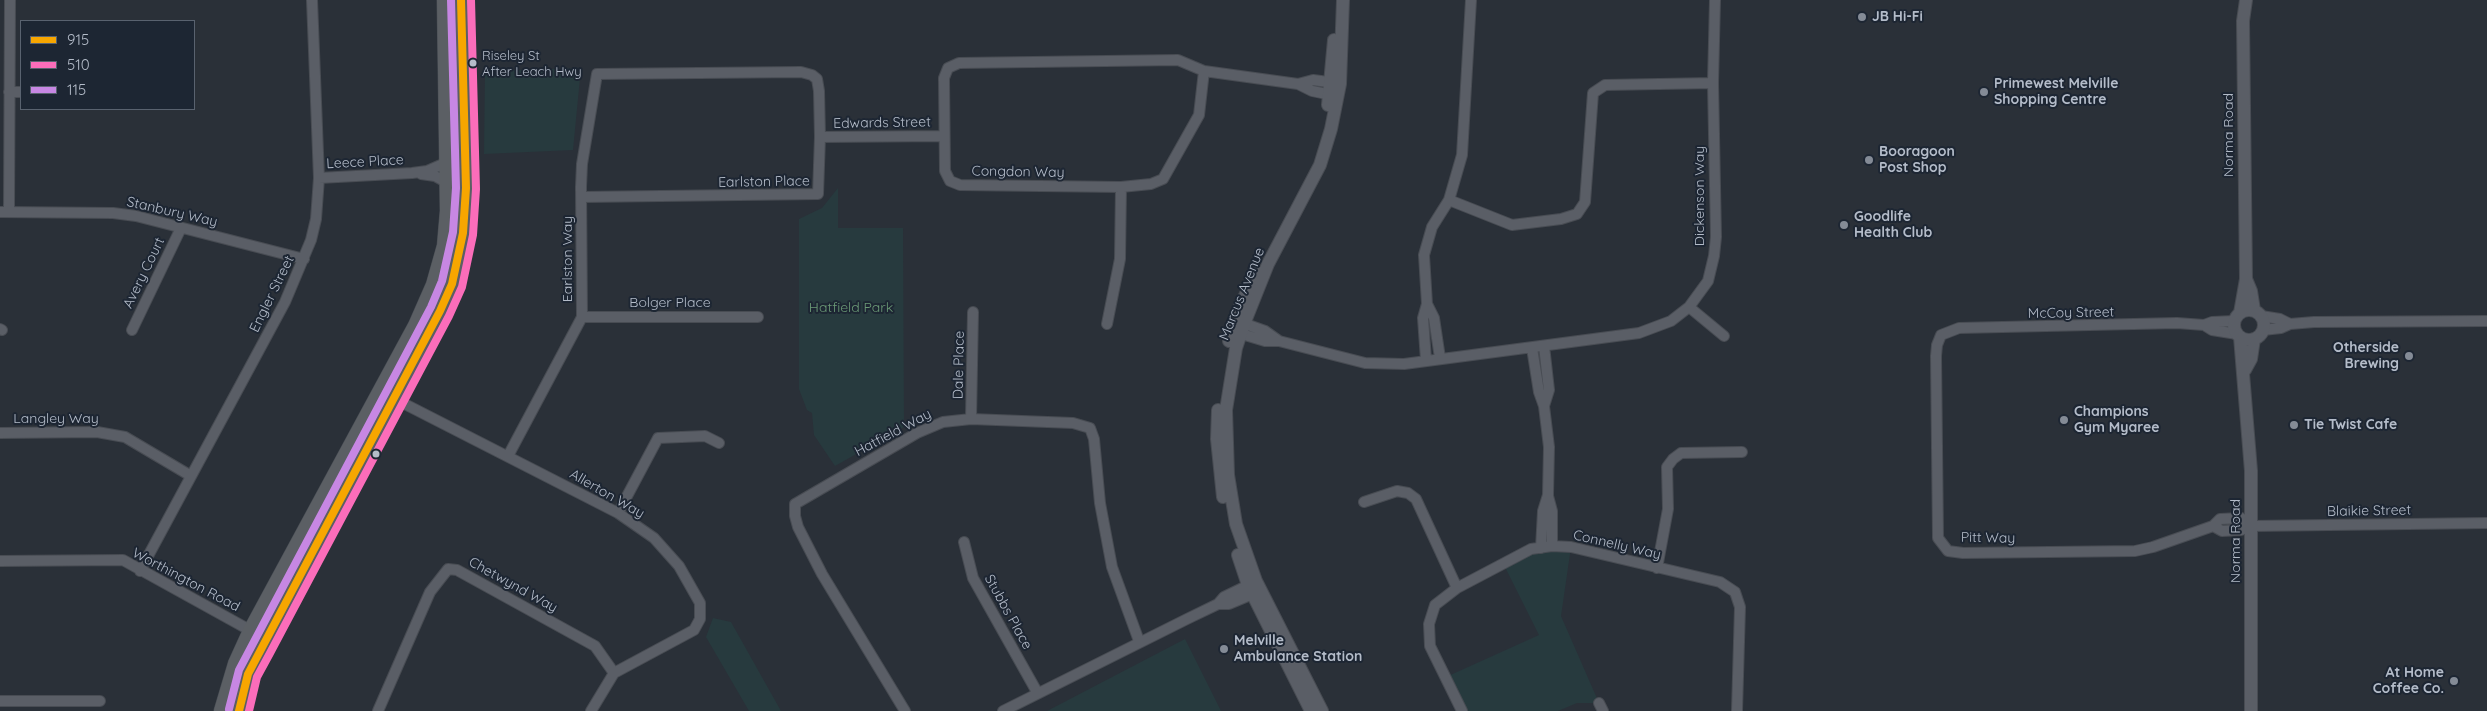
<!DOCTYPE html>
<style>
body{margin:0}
#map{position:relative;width:2487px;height:711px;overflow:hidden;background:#2a3038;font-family:Quicksand,sans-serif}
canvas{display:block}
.legend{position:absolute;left:20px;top:20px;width:175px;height:90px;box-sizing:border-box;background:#1d2633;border:1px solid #59626f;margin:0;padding:6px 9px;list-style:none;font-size:15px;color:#b4bcc9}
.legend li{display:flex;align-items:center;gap:10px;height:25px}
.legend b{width:25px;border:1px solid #59626f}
</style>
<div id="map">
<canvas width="2487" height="711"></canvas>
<ul class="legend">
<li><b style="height:6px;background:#f7a600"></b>915</li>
<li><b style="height:6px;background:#fb6dba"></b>510</li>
<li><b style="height:6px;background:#c787e3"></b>115</li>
</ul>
</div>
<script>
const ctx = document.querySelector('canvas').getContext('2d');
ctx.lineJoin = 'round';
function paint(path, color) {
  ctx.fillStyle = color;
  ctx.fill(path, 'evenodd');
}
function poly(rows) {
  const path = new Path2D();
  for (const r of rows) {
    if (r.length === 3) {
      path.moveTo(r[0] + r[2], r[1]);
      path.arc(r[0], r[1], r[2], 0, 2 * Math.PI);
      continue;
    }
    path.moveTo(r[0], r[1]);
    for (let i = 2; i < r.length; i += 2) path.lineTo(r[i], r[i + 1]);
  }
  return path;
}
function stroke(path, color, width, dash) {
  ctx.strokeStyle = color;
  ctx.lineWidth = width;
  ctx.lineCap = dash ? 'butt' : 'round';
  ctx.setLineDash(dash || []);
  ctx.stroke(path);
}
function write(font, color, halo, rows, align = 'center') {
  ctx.font = font + ' Quicksand,sans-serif';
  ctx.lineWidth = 4;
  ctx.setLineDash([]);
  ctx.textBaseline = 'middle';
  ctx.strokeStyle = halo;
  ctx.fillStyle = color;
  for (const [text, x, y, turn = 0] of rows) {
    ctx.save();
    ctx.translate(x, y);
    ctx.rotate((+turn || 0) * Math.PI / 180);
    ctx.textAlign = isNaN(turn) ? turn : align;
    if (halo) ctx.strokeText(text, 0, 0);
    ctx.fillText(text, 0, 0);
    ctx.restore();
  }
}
paint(poly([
 [581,68,573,150,484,154,485,71],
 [838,188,838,228,903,228,904,427,835,466,814,435,812,413,807,410,799,389,799,219,822,208],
 [1571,547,1561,616,1599,703,1577,703,1558,711,1460,711,1446,677,1539,635,1503,563,1531,549],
 [713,618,731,622,781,711,749,711,706,637],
 [1185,639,1221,711,1047,711]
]), '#273a3e');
const minor = poly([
 [1204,71,1199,115,1163,179,1151,184,1121,187,960,185,950,181,945,171,944,78,948,68,959,63,1178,60,1204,71,1298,84,1312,91,1336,96],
 [1298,84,1313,80,1336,83],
 [9,92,21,92],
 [820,137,944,136],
 [421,174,435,176,444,181,448,189],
 [319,178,412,173,427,171,443,164,447,157],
 [1449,200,1512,225,1561,219,1577,214,1585,202,1593,93,1605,85,1713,83],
 [0,212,113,213,136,216,304,259],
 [9,212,10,0],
 [1427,304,1434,318,1440,358],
 [1689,307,1724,336],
 [2261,316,2280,319,2290,324],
 [582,317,758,317],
 [1237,321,1265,331,1279,341],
 [2234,321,2212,322,2204,325,2177,323,1959,328,1941,335,1937,345,1936,356,1938,538,1948,551,1963,553,2135,551,2153,547,2213,526,2220,519,2241,518,2251,526],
 [1107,324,1120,259,1121,187],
 [2204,325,2212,330,2237,334],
 [0,329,2,330],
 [132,330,181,228],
 [2263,330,2281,328,2290,324,2314,322,2487,321],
 [1235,332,1265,341,1279,341,1365,363,1404,364,1639,333,1671,321,1689,307,1708,281,1714,256,1716,237,1713,83,1715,0],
 [1532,348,1539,392,1544,406,1549,447,1548,495,1543,511,1541,548],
 [1426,360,1423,318,1427,304,1424,255,1432,227,1449,200,1462,155,1471,0],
 [391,397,618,513,654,538,679,566,700,603,700,619,694,630,614,673,591,711],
 [1544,406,1549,390,1544,346],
 [971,419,973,312],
 [0,433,97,432,125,437,191,476],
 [508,456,582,317,581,187,582,164,597,74,801,72,812,75,817,79,819,91,820,137,818,194,582,197],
 [1548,496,1552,511,1552,546],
 [1364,502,1397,491,1408,493,1416,499,1457,588],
 [618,513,658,438,705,436,719,443],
 [2213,526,2222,531,2241,530,2251,526,2487,523],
 [964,542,973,578,1037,692],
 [0,561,123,560,255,633],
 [1657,568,1668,509,1667,467,1673,459,1681,453,1742,452],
 [140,571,285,302,311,240,316,219,319,178,312,0],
 [1218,604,1224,597,1253,583],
 [0,701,100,701],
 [1599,703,1603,711],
 [378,711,430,592,448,569,457,570,595,646,614,673],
 [905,711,822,574,798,527,795,516,795,504,917,433,943,422,971,419,1073,423,1090,428,1094,439,1100,503,1112,567,1139,641],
 [1003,711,1187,619,1218,604,1229,604,1260,591],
 [1462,711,1430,646,1429,624,1435,605,1457,588,1531,549,1552,546,1571,547,1720,582,1735,592,1740,607,1737,711]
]);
const tertiary = poly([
 [1328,105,1334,40],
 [2246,279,2251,291,2254,310],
 [2249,325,15],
 [2240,313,2246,279,2243,21,2246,0],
 [2240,337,2251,471,2251,711],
 [1229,341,1241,304,1257,272],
 [2245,370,2251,359,2254,339],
 [1218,410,1217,439,1223,497],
 [1238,555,1248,585,1311,711],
 [1322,711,1256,581,1236,524,1228,475,1226,410,1236,348,1244,324,1268,264,1320,165,1331,129,1340,84,1343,0]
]);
const trunk = poly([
 [223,711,237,664,252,631,417,326,435,285,446,246,449,211,446,0],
 [239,711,248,674,260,650,440,311,452,284,463,233,466,188,461,0]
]);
stroke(minor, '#484c53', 12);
stroke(tertiary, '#484c53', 14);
stroke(trunk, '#474c53', 19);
stroke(minor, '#5a5e66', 10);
stroke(tertiary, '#5a5e66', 12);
stroke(trunk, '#5b5f64', 18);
stroke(poly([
 [239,711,248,674,440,311,452,284,463,233,466,188,461,0]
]), '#f7a600', 8);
stroke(poly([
 [249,711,257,677,269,655,449,316,462,287,473,235,476,189,471,0]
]), '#fb6dba', 8);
stroke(poly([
 [229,709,239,670,431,307,442,281,453,232,456,188,451,0]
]), '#c787e3', 8);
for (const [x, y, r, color] of [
 [1862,17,5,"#848b96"],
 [473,63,4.5,"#b4bcc9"],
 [1984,92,5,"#848b96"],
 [1869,160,5,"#848b96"],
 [1844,225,5,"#848b96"],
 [2409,356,5,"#848b96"],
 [2064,420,5,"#848b96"],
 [2294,425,5,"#848b96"],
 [376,454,4.5,"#b4bcc9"],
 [1224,649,5,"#848b96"],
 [2454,681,5,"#848b96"]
]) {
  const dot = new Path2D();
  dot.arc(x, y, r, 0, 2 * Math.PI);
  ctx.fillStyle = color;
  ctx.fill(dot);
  stroke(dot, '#1d2633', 2);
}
write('13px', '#b4bcc9', '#1d2633', [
 ["Riseley St",482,56],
 ["After Leach Hwy",482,72]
], 'left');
write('bold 14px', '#b4bcc9', '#1d2633', [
 ["JB Hi-Fi",1872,17],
 ["Primewest Melville",1994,84],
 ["Shopping Centre",1994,100],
 ["Booragoon",1879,152],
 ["Post Shop",1879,168],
 ["Goodlife",1854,217],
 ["Health Club",1854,233],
 ["Otherside",2399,348,"right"],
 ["Brewing",2399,364,"right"],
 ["Champions",2074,412],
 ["Gym Myaree",2074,428],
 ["Tie Twist Cafe",2304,425],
 ["Melville",1234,641],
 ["Ambulance Station",1234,657],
 ["At Home",2444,673,"right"],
 ["Coffee Co.",2444,689,"right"]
], 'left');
write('14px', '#b4bcc9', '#1d2633', [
 ["Edwards Street",882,123,-1],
 ["Norma Road",2229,135,-90],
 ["Leece Place",365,162,-3],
 ["Congdon Way",1018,172,1],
 ["Earlston Place",764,182,-1],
 ["Dickenson Way",1700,196,-90],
 ["Stanbury Way",172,212,13],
 ["Earlston Way",568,259,-90],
 ["Avery Court",144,273,-64],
 ["Engler Street",272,294,-64],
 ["Marcus Avenue",1242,294,-68],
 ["Bolger Place",670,303],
 ["McCoy Street",2071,313,-1],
 ["Dale Place",959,365,-89],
 ["Langley Way",56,419],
 ["Hatfield Way",893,433,-28],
 ["Allerton Way",607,494,30],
 ["Blaikie Street",2369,511,-1],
 ["Pitt Way",1988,538,1],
 ["Norma Road",2236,541,-90],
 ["Connelly Way",1617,545,13],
 ["Worthington Road",186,580,28],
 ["Chetwynd Way",513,585,29],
 ["Stubbs Place",1008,612,61]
]);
write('14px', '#6b9a76', '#1d2633', [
 ["Hatfield Park",851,308]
]);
</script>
